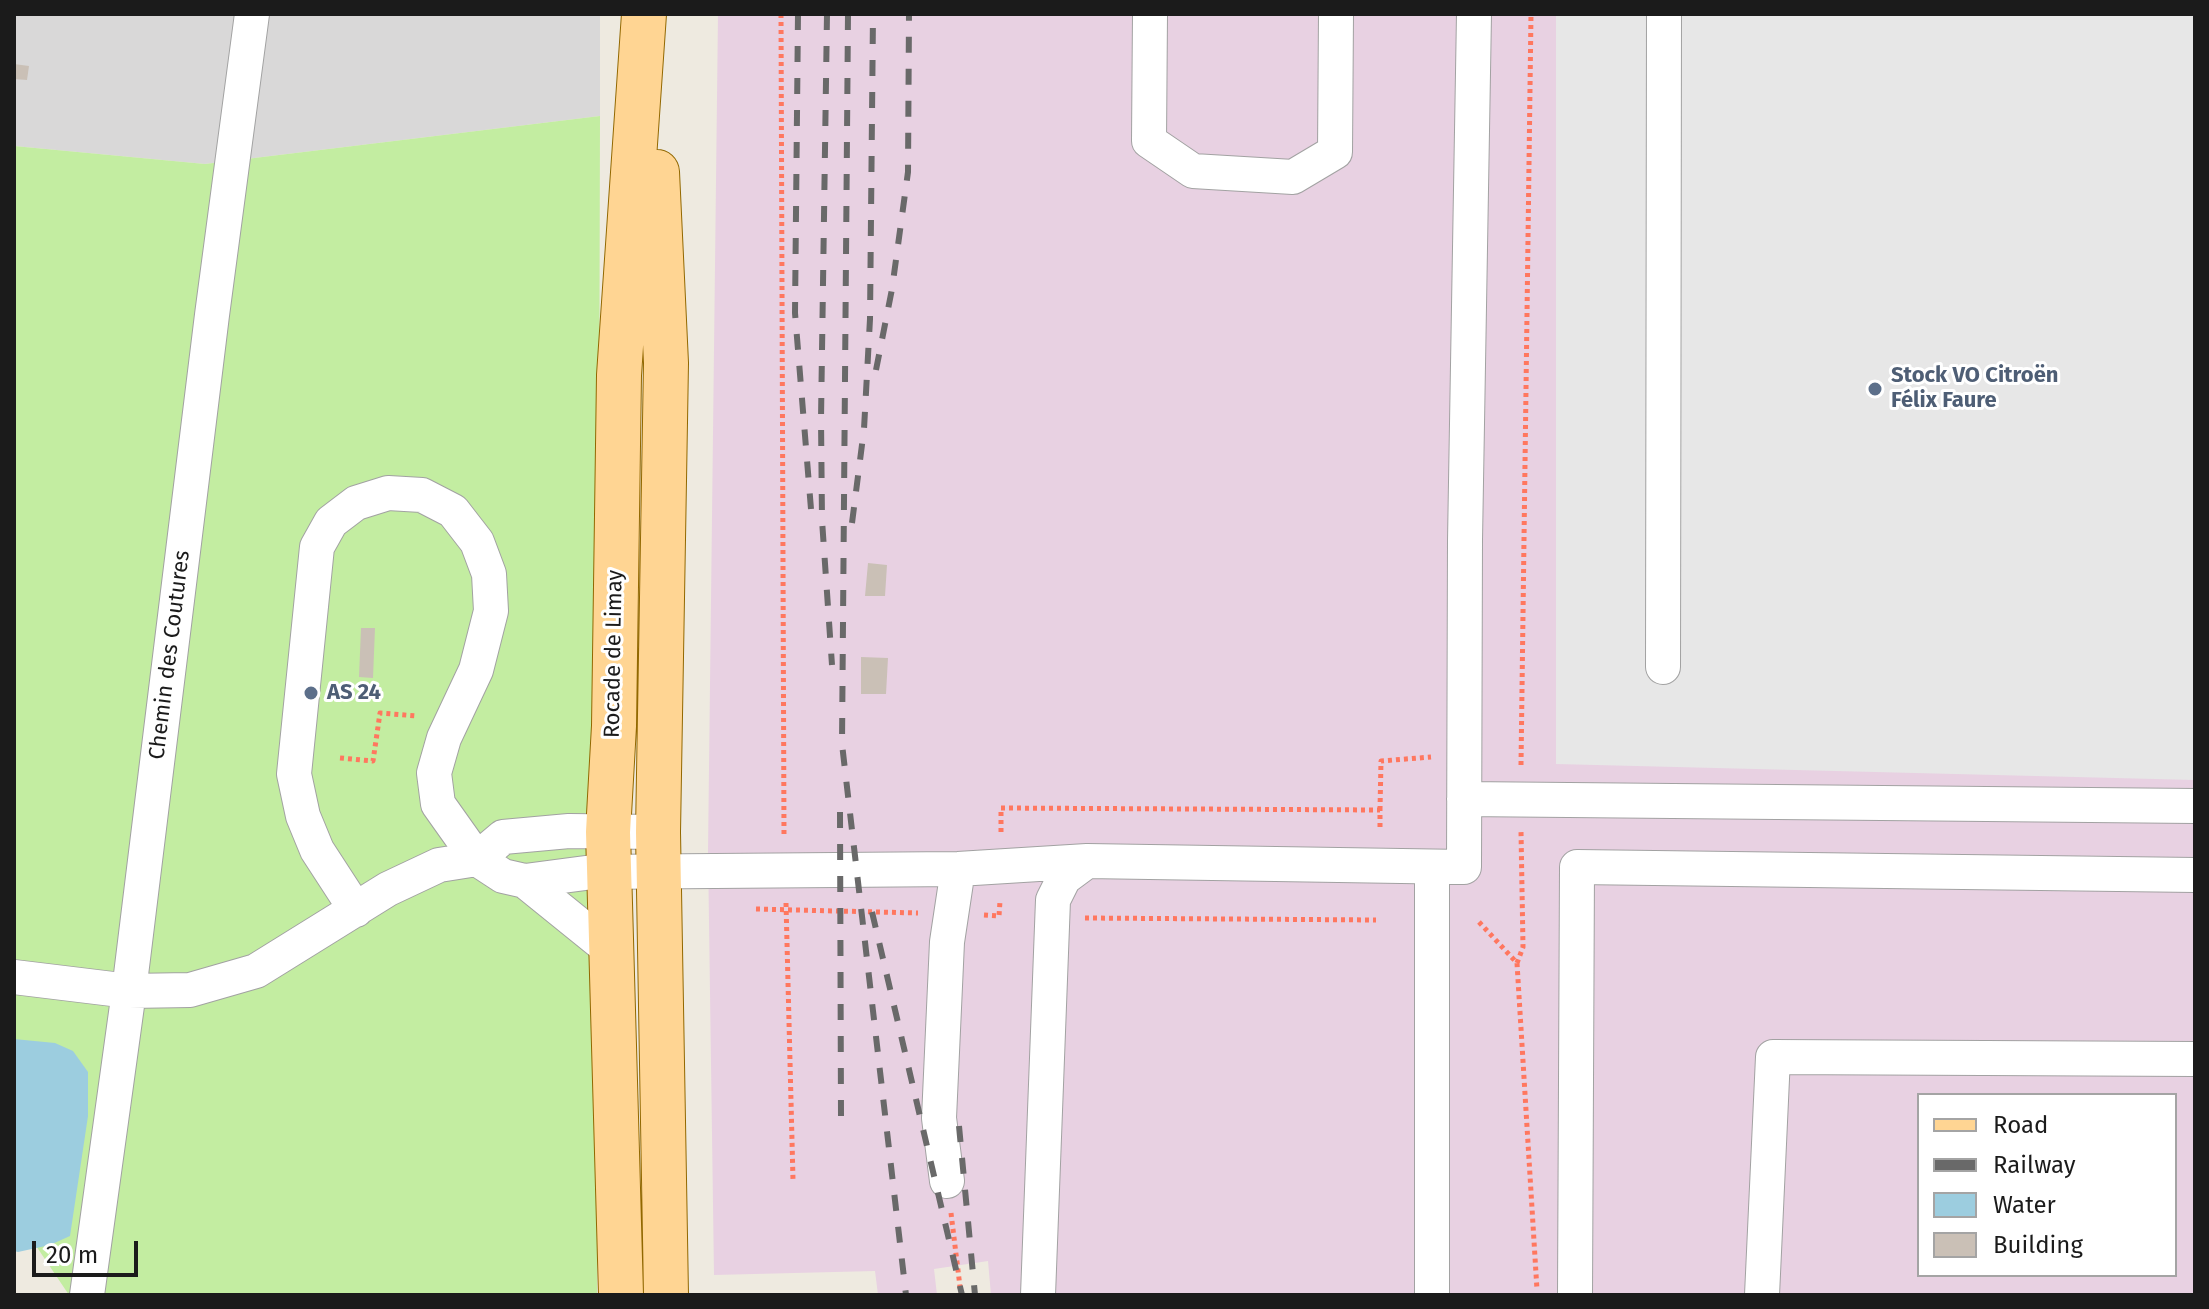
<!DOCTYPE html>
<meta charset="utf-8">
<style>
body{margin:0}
#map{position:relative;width:2209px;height:1309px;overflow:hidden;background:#eeeae0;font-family:"Fira Sans",sans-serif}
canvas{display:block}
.frame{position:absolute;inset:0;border:16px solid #1b1b1b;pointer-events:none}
.legend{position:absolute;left:1917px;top:1093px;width:260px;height:184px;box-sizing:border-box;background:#fff;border:2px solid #a4a4a4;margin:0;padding:10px 14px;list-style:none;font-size:24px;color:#1b1b1b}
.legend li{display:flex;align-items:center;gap:16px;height:40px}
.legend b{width:40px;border:2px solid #a4a4a4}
.scale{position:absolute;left:32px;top:1241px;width:106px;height:36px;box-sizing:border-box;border:4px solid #1b1b1b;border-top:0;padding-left:10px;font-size:24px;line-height:28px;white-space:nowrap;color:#1b1b1b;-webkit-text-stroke:6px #fff;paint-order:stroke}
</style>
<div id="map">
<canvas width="2209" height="1309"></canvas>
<div class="frame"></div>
<ul class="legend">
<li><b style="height:10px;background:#ffd593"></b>Road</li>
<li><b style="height:10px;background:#696969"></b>Railway</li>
<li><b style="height:22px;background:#9ccddf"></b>Water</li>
<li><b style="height:22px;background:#cac0b6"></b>Building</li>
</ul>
<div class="scale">20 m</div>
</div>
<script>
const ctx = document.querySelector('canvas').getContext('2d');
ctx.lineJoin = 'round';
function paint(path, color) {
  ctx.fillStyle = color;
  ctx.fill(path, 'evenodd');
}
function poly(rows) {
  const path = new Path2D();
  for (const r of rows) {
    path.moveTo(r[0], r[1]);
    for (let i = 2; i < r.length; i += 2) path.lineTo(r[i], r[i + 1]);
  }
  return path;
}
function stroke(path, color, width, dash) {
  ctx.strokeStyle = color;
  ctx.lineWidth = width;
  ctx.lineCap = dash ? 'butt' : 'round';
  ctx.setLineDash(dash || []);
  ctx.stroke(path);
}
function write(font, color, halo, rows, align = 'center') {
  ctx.font = font + ' "Fira Sans",sans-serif';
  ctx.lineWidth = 6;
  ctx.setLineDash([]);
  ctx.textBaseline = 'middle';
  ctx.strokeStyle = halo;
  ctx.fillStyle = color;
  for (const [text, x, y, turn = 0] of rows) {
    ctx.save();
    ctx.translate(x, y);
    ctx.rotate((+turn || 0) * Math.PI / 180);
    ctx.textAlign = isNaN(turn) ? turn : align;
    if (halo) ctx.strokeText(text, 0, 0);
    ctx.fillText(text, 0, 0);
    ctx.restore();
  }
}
paint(poly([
 [14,14,600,14,600,116,205,164,14,146]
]), '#d9d8d8');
paint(poly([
 [718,14,2195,14,2195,1295,991,1295,988,1261,934,1269,937,1295,878,1295,875,1271,714,1275,708,851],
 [1919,1095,2175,1095,2175,1275,1919,1275]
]), '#e8d1e2');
paint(poly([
 [600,116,597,1295,69,1295,14,1213,14,146,205,164]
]), '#c3eda1');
paint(poly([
 [1556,14,2195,14,2195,780,1556,764]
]), '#e7e7e7');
paint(poly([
 [14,1039,55,1043,73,1051,88,1072,88,1116,70,1236,50,1245,18,1252,14,1251]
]), '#9ccddf');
paint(poly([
 [14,64,29,66,27,80,14,79],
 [868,563,887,565,885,596,865,596],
 [361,628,375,628,373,678,359,677],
 [861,657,888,658,886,694,861,694]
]), '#cac0b6');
const minor = poly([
 [1150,14,1149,141,1193,171,1293,177,1335,152,1336,14],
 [1663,667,1664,14],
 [1464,799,2195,806],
 [1432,867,1432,1295],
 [525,881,614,953],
 [356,910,317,850,303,816,294,774,317,547,331,522,356,503,388,493,422,495,453,511,477,542,489,574,491,611,476,670,444,738,434,773,438,804,477,859,503,876,525,881,593,872,958,869,1087,861,1464,867,1465,540,1474,14],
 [14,977,129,991,190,990,256,971,388,889,439,865,477,859,503,837,569,831,658,832],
 [947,1181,939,1118,947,942,958,869],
 [87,1295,129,991,212,315,252,14],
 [1038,1295,1053,900,1064,878,1087,861],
 [1575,1295,1577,867,2195,875],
 [1762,1295,1773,1057,2195,1059]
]);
const major = poly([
 [657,172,666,363,658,832,666,1295],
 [621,1295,608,832,614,726,619,375,644,14]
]);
stroke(minor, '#a2a2a2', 36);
stroke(major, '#926800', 46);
stroke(poly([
 [781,14,784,837],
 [340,758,373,761,380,713,417,716],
 [1521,765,1531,14],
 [1380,810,1381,761,1431,757],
 [1001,832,1001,808,1380,810,1380,830],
 [786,903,793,1180],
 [756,909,918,913],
 [984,915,999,916,1000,901],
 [1085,918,1376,920],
 [1479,922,1517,963,1537,1290],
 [1517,963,1523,947,1521,831],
 [951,1213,961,1295]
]), '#ff775f', 5, [4, 4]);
stroke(minor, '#fff', 34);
stroke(major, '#ffd593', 44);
stroke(poly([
 [798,14,795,313,811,509],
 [827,14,821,419,822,520,832,665],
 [848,14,842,744,906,1295],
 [876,370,892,289,908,172,909,14],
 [852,523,864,429,870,319,873,14],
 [840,812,841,1116],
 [872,912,962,1295],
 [959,1126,975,1295]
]), '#696969', 6, [16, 16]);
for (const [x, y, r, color] of [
 [1875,389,8,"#5c6f8a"],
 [311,693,8,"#5c6f8a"]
]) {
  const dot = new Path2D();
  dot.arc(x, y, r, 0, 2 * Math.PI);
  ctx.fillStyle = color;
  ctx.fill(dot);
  stroke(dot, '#fff', 3);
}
write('bold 22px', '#4e5e75', '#fff', [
 ["Stock VO Citroën",1891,376],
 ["Félix Faure",1891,401],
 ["AS 24",327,693]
], 'left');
write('22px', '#1b1b1b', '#fff', [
 ["Rocade de Limay",614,654,-89],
 ["Chemin des Coutures",170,655,-83]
]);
</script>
